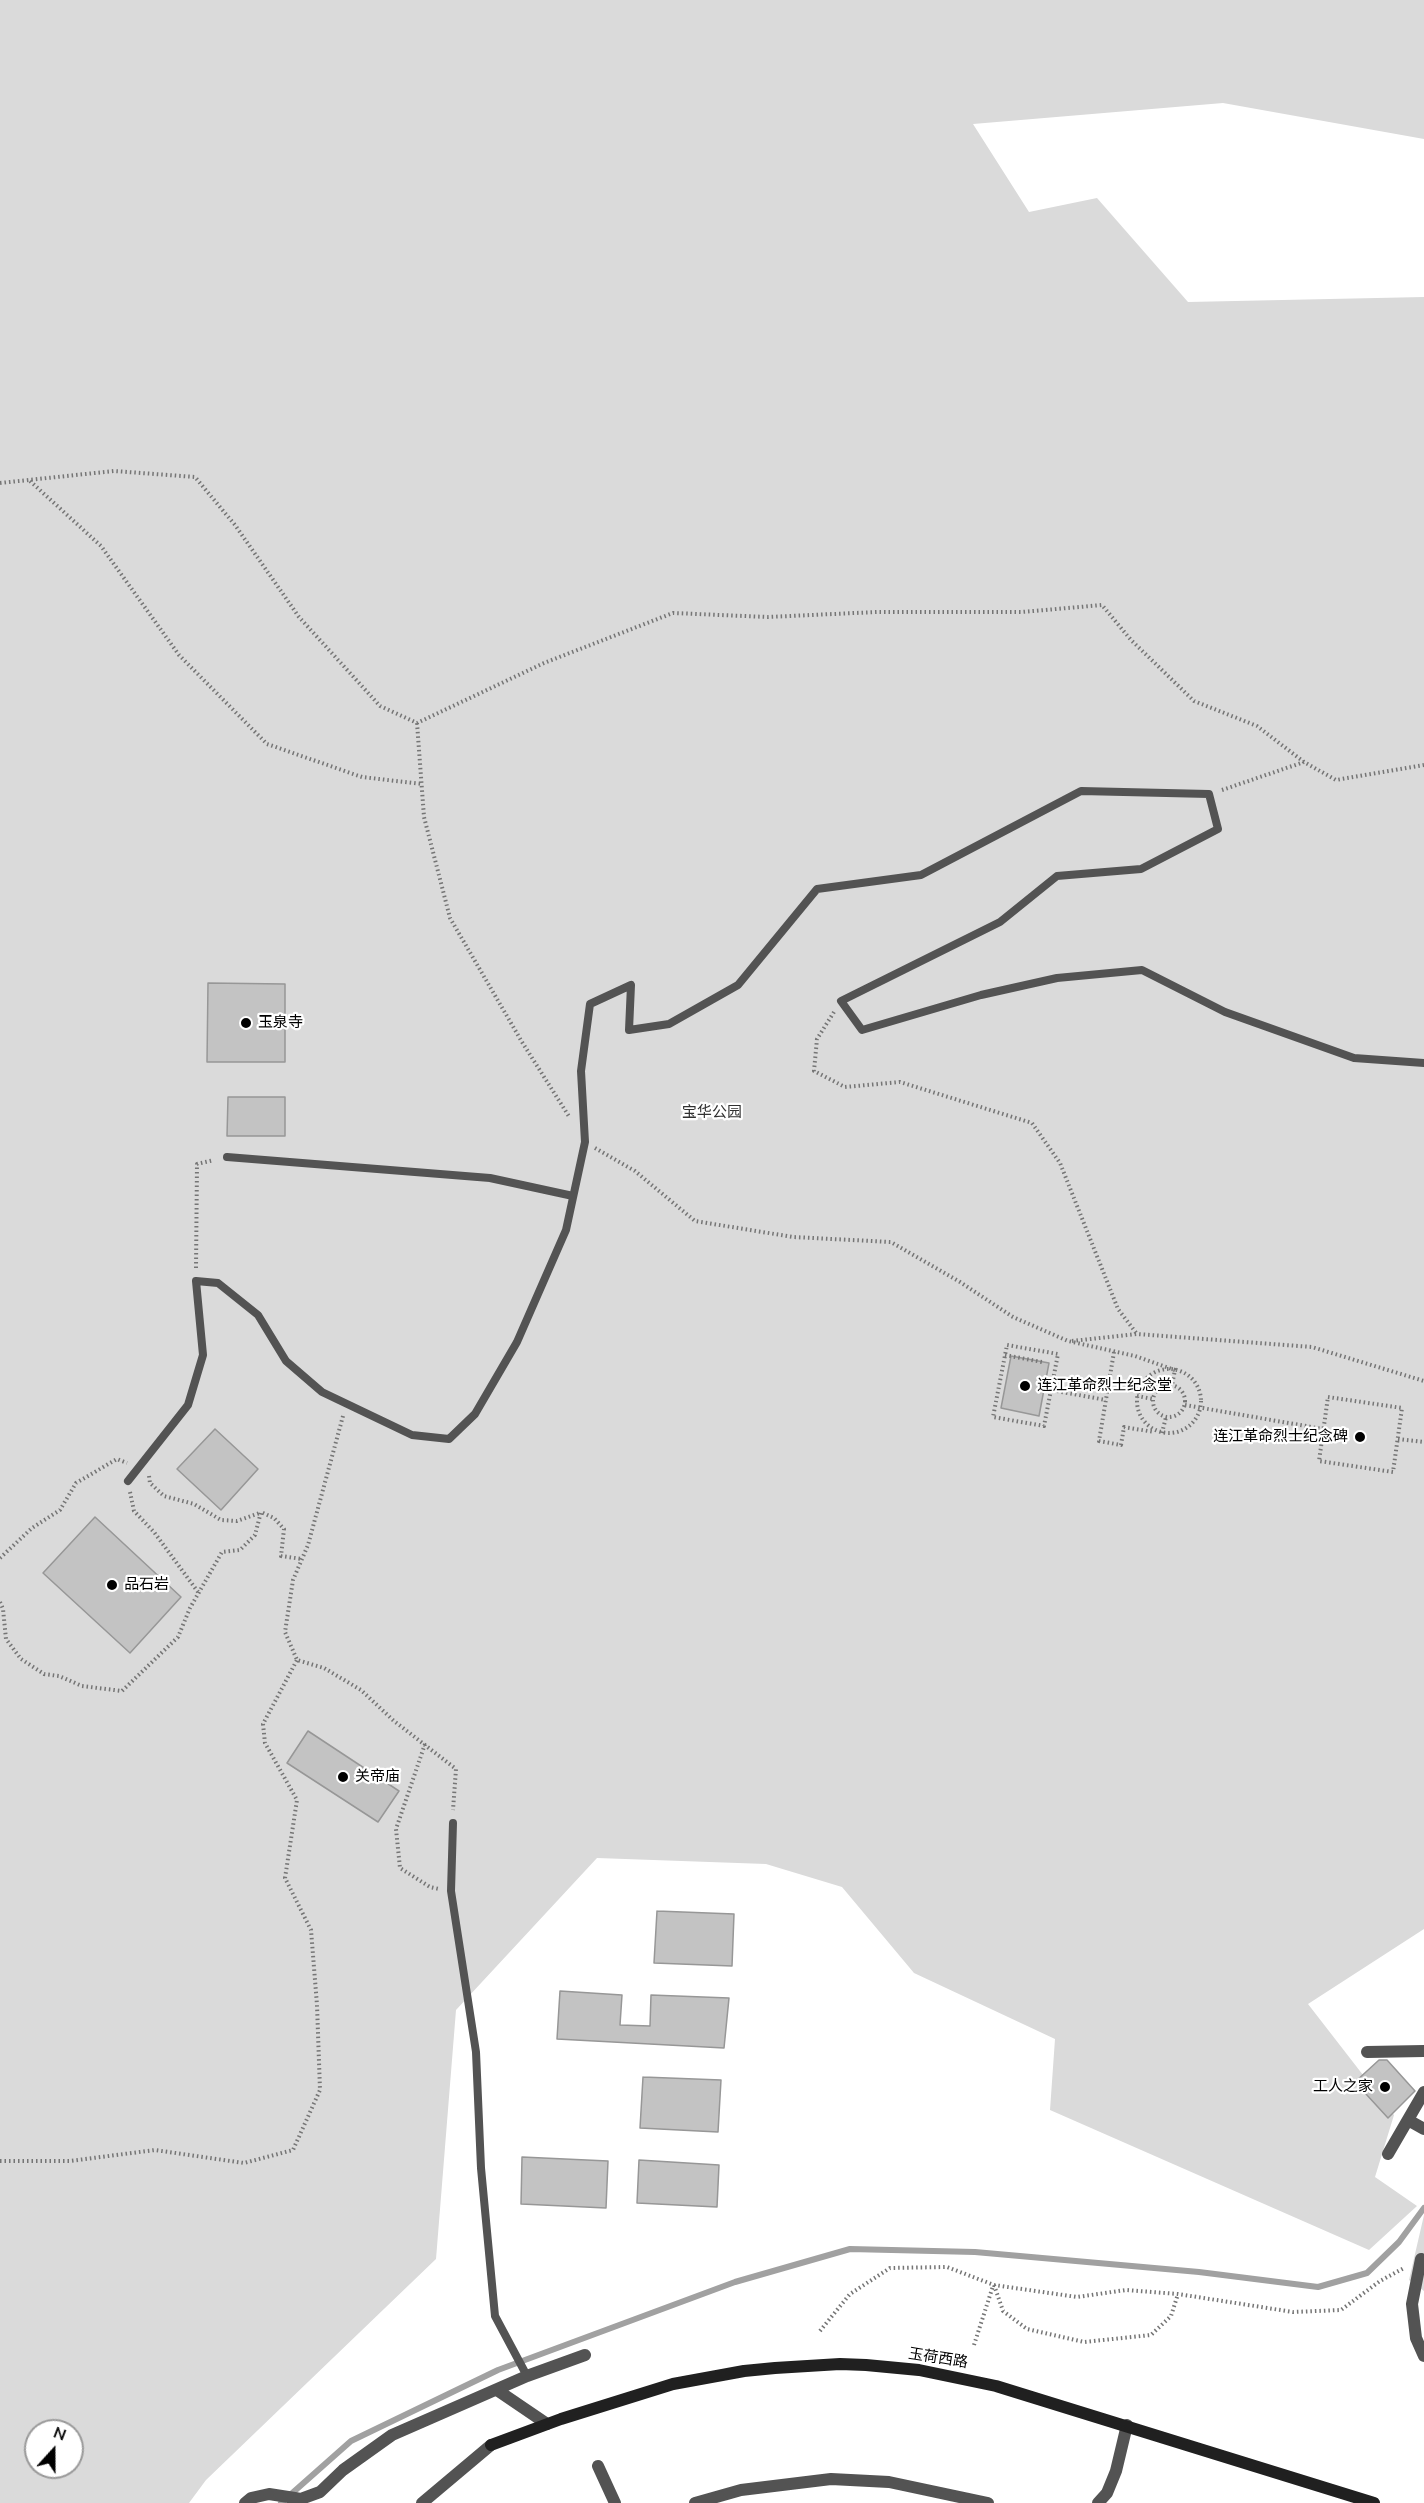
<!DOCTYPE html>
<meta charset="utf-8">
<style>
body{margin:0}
#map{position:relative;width:1424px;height:2503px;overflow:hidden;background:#fff;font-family:"Nunito Sans",sans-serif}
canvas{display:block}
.north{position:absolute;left:24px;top:2419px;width:60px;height:60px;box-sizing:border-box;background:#fff;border:2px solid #999;border-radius:50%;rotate:21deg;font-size:16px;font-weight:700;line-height:24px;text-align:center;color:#000}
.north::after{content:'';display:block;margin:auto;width:21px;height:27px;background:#000;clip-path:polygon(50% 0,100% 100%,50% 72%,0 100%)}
</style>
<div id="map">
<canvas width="1424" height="2503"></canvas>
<div class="north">N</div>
</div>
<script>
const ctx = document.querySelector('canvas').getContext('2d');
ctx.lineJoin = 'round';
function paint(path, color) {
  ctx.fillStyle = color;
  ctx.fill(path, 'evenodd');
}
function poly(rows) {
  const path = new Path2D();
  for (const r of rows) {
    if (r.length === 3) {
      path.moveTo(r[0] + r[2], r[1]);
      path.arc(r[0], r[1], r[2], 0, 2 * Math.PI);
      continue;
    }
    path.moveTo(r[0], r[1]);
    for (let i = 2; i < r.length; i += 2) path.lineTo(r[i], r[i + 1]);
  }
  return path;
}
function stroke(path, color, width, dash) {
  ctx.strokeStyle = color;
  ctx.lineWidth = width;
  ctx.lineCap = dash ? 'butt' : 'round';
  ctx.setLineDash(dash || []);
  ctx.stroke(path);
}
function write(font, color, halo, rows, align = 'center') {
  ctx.font = font + ' "Nunito Sans","Noto Sans SC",sans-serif';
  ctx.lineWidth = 4.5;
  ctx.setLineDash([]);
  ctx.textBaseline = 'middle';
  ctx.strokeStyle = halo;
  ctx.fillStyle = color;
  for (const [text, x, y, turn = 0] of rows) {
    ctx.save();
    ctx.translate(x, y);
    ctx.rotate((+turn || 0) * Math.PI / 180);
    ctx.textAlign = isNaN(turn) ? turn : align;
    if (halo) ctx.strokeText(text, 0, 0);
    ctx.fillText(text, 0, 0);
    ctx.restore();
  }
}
paint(poly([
 [0,0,1424,0,1424,139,1223,103,973,124,1029,212,1097,198,1188,302,1424,297,1424,1929,1308,2004,1394,2115,1375,2177,1417,2206,1369,2250,1050,2110,1055,2039,914,1973,842,1887,766,1864,597,1858,456,2010,436,2259,206,2480,189,2503,0,2503],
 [36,2431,72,2431,72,2467,36,2467],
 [1424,2215,1424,2291,1409,2280]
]), '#dadada');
stroke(poly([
 [281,2503,351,2441,498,2370,735,2282,850,2249,975,2252,1199,2272,1318,2287,1367,2273,1399,2242,1424,2208]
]), '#a1a1a1', 6);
const building = poly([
 [208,983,285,984,285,1062,207,1062,208,983],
 [228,1097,285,1097,285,1136,227,1136,228,1097],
 [1011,1356,1049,1363,1039,1416,1001,1408,1011,1356],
 [215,1429,258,1469,221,1510,177,1469,215,1429],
 [95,1517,181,1597,130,1653,43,1573,95,1517],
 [308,1731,399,1791,378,1822,287,1763,308,1731],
 [657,1911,734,1914,732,1966,654,1963,657,1911],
 [560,1991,622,1995,620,2025,650,2026,651,1995,729,1998,724,2048,557,2039,560,1991],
 [1379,2060,1387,2060,1415,2091,1388,2118,1355,2082,1379,2060],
 [643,2077,721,2080,718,2132,640,2128,643,2077],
 [522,2157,608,2161,606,2208,521,2204,522,2157],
 [639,2160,719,2165,717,2207,637,2203,639,2160]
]);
paint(building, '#c3c3c3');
stroke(building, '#979797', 1.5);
stroke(poly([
 [30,481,101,546,179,655,267,744,362,777,422,784],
 [0,483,114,471,195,477,235,525,299,617,380,706,417,723,544,663,673,613,768,617,877,612,1022,612,1102,605,1131,640,1194,701,1257,726,1304,762,1336,780,1424,765],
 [417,723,424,817,450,918,522,1042,570,1118],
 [1222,790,1304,762],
 [834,1012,817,1039,814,1071,845,1087,900,1082,1032,1123,1060,1163,1118,1309,1137,1334],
 [595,1148,635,1171,695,1221,793,1237,891,1242,960,1282,1013,1317,1068,1341,1135,1356,1175,1370,1172,1385],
 [196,1268,197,1164,214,1160],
 [1072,1341,1137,1334,1312,1347,1424,1381],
 [1114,1352,1099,1441,1121,1445,1124,1427,1154,1432],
 [1005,1355,1042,1362],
 [1169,1401,32],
 [1169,1401,16],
 [1051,1390,1044,1426,993,1417,1007,1345,1058,1354,1051,1390,1106,1400],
 [1137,1396,1153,1399],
 [1328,1397,1402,1408,1393,1472,1319,1461,1328,1397],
 [1185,1405,1323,1429],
 [343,1416,308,1545,293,1580,285,1632,297,1660,324,1668,361,1690,394,1721,456,1769,453,1810],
 [1162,1433,1166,1417],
 [1398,1439,1424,1442],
 [149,1476,150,1483,164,1496,194,1504,221,1520,237,1521,260,1513],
 [130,1492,134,1511,154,1532,198,1592],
 [0,1558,32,1528,60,1510,76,1483,117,1459,127,1463],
 [0,1602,3,1609,6,1639,21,1659,44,1674,59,1676,82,1686,122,1691,178,1637,190,1608,222,1552,240,1550,255,1535,261,1512,274,1518,284,1529,281,1556,302,1559],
 [425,1744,396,1829,400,1868,430,1887,439,1889],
 [0,2161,70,2161,155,2150,244,2163,293,2150,320,2090,317,2005,311,1930,285,1878,297,1800,265,1743,263,1724,297,1660],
 [994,2285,1003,2311,1027,2329,1084,2342,1151,2335,1171,2316,1178,2294],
 [820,2331,850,2294,890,2268,947,2267,994,2285,1077,2297,1126,2290,1178,2294,1293,2312,1341,2310,1380,2281,1404,2268],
 [974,2345,993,2286]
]), '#757575', 4, [1.5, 3]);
stroke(poly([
 [227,1157,490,1178,573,1196],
 [128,1481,188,1405,203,1355,196,1281,218,1283,258,1315,286,1361,322,1392,412,1435,449,1439,475,1414,517,1342,566,1230,585,1142,581,1071,590,1004,631,985,629,1030,669,1024,738,985,817,889,921,875,1081,791,1209,794,1218,829,1141,869,1057,876,1000,922,841,1001,862,1030,981,995,1057,978,1142,970,1225,1012,1354,1058,1424,1063],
 [453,1823,451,1891,476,2052,481,2168,495,2316,527,2376]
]), '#535353', 8);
stroke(poly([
 [1367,2052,1424,2051],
 [1408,2120,1424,2129],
 [1388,2154,1424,2092],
 [1421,2259,1412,2304,1416,2338,1424,2356],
 [497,2390,547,2424],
 [598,2466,615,2503],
 [245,2503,251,2498,269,2494,301,2499,320,2492,343,2470,392,2435,527,2376,585,2355],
 [422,2503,491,2445],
 [695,2503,741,2490,831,2479,889,2482,988,2503],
 [1098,2503,1107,2493,1116,2471,1127,2425]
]), '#535353', 12);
stroke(poly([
 [491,2445,561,2419,673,2384,744,2371,775,2368,840,2364,866,2365,919,2370,996,2386,1374,2503]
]), '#202020', 12);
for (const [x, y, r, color] of [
 [246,1023,6,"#000"],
 [1025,1386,6,"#000"],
 [1360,1437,6,"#000"],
 [112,1585,6,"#000"],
 [343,1777,6,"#000"],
 [1385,2087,6,"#000"]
]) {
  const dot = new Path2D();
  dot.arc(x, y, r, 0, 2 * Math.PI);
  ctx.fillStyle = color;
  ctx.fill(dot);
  stroke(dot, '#fff', 2);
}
write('15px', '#000', '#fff', [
 ["玉泉寺",258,1023],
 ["连江革命烈士纪念堂",1037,1386],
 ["连江革命烈士纪念碑",1348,1437,"right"],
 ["品石岩",124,1585],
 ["关帝庙",355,1777],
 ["工人之家",1373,2087,"right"]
], 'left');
write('15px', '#313131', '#fff', [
 ["宝华公园",712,1113]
]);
write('15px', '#000', '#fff', [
 ["玉荷西路",938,2359,9]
]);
</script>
